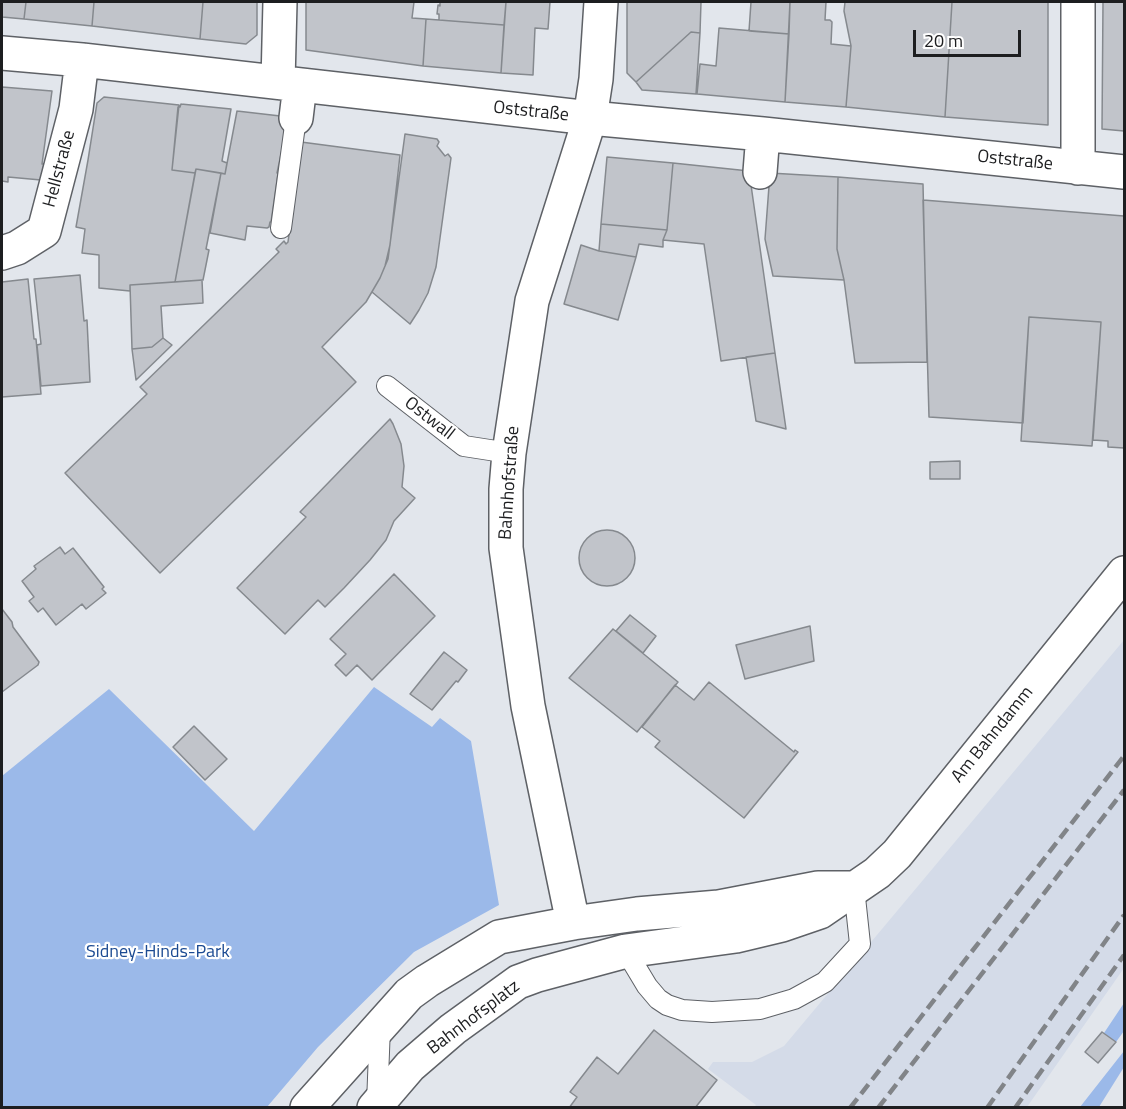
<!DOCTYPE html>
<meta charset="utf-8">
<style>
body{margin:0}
#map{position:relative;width:1126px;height:1109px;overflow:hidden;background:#e2e6ec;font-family:"Titillium Web",sans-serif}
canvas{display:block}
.frame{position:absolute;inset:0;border:3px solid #1d1e20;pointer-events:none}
.scale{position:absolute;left:913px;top:30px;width:108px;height:27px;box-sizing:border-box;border:3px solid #1d1e20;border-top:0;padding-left:8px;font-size:18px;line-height:21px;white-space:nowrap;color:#1d1e20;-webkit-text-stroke:4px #fff;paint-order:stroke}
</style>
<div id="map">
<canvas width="1126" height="1109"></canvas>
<div class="frame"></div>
<div class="scale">20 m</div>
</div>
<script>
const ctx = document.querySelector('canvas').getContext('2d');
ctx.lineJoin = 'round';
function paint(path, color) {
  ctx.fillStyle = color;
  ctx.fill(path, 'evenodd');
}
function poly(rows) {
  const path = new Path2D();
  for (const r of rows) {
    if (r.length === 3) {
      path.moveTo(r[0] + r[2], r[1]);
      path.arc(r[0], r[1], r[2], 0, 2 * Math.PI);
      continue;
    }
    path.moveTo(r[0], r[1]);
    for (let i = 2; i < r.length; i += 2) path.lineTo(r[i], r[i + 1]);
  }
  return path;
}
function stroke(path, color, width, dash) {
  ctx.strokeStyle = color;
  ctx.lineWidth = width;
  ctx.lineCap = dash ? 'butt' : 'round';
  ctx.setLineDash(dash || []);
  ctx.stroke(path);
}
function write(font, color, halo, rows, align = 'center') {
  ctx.font = font + ' "Titillium Web",sans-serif';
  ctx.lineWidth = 4.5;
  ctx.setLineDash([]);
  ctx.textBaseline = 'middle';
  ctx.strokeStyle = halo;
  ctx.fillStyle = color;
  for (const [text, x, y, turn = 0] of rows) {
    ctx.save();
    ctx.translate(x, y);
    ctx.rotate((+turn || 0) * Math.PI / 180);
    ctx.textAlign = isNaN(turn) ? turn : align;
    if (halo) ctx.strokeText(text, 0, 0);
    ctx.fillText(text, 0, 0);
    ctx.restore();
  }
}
paint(poly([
 [1124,640,1124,968,1027,1107,754,1107,756,1105,708,1069,713,1062,752,1062,784,1046]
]), '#d4dbe8');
paint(poly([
 [374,687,432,727,440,718,471,741,499,905,414,952,318,1047,267,1107,2,1107,2,776,109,689,254,831],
 [1124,1003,1124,1031,1116,1042,1104,1033],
 [1124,1051,1124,1067,1099,1107,1080,1107]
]), '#9bb9e9');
const building = poly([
 [2,2,26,2,24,19,2,17,2,2],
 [26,2,94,2,92,26,24,19,26,2],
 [94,2,203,2,200,39,92,26,94,2],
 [203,2,257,2,257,35,246,44,200,39,203,2],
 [306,2,414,2,412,18,426,19,423,66,306,50,306,2],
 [440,2,506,2,504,25,439,20,439,14,437,14,438,5,440,6,440,2],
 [506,2,550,2,548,29,535,28,533,75,501,73,506,2],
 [627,2,701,2,700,33,691,32,636,82,627,73,627,2],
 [751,2,790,2,789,34,749,31,751,2],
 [790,2,826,2,825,20,830,20,832,22,831,44,851,46,846,107,785,102,790,2],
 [845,2,952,2,945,117,846,107,851,46,844,11,845,2],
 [952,2,1048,2,1048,125,945,117,952,2],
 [1103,2,1124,2,1124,131,1102,129,1103,2],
 [426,19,504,25,501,73,423,66,426,19],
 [719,28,789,34,785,102,697,94,700,64,716,66,719,28],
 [691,32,700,33,696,94,642,90,636,82,691,32],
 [2,87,52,91,42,164,44,164,41,180,8,177,8,182,2,181,2,87],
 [104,97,179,105,172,170,195,173,175,282,130,285,130,291,99,288,99,255,82,253,85,229,76,227,88,160,97,103,104,97],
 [181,104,231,109,222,161,227,163,225,174,196,169,195,173,172,170,178,107,180,107,181,104],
 [237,111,289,117,277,173,278,173,271,222,270,222,269,227,267,228,247,226,245,240,210,233,221,173,225,174,237,111],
 [405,134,437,139,439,142,437,146,445,156,448,154,451,158,436,267,428,293,419,310,410,324,372,292,380,278,388,259,405,134],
 [301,142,400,155,390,245,385,266,380,278,366,302,322,347,356,382,160,573,65,473,147,394,140,387,279,252,276,249,284,241,286,244,288,242,301,142],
 [607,157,673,163,667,230,601,224,607,157],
 [673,163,749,171,775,353,721,361,704,244,663,240,667,230,673,163],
 [196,169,221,173,206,249,209,250,203,280,175,282,196,169],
 [770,173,838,177,837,249,844,280,773,276,765,239,770,173],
 [838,177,923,184,927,362,855,363,844,280,837,249,838,177],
 [923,200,1124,216,1124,448,1108,447,1108,441,1093,440,1101,322,1029,317,1023,423,929,417,923,200],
 [601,224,667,230,663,240,663,247,639,244,636,257,599,251,601,224],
 [581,245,599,251,636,257,618,320,564,304,581,245],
 [80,275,84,321,87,320,90,382,41,386,37,345,41,344,34,279,80,275],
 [28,279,34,339,36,339,41,394,2,397,2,282,28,279],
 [202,280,203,303,161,306,163,338,152,347,132,349,130,285,202,280],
 [1029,317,1101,322,1092,446,1021,441,1029,317],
 [163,338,172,345,136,380,132,349,152,347,163,338],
 [775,353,786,429,756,421,746,357,775,353],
 [390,419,393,424,401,444,404,466,402,487,415,498,394,521,386,540,370,560,344,588,325,607,318,600,285,634,237,588,306,517,300,512,390,419],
 [960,461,960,479,930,479,930,462,960,461],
 [607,558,28],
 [60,547,65,554,73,548,104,587,102,589,106,593,86,609,82,604,56,625,43,608,38,612,29,601,34,597,22,581,36,569,34,566,60,547],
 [394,574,435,616,372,680,357,665,346,676,335,665,346,654,330,639,394,574],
 [2,609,12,622,13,627,39,662,38,665,2,692,2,609],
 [630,615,656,636,643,653,616,631,630,615],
 [810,626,814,661,745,679,736,645,810,626],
 [613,629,678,682,637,732,569,678,613,629],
 [444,652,467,670,458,682,456,681,432,710,410,694,444,652],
 [709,682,794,752,795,750,798,752,744,818,655,747,660,741,642,727,675,685,694,700,709,682],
 [194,726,227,759,205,780,173,747,194,726],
 [654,1030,717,1080,695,1108,569,1108,577,1097,570,1092,597,1057,618,1074,654,1030],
 [1102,1032,1116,1042,1098,1063,1085,1052,1102,1032]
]);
paint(building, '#c1c4ca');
stroke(building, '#85898e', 1.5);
const lane = poly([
 [281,228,296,118],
 [387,386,464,446,509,453],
 [626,951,647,986,658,999,667,1005,682,1010,712,1012,760,1009,794,999,825,982,860,944,854,888],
 [377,1104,380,1026]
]);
const street = poly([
 [1078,2,1078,168],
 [2,53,82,60,590,118,763,134,1124,172],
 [278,82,280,2],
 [296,118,300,85],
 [760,172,763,134],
 [2,253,17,248,44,231,76,109,82,60]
]);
const secondary = poly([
 [573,923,528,706,506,548,506,489,509,453,532,301,590,118,596,79,601,2],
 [307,1108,409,994,427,981,499,937,573,923,637,914,719,907,818,888,854,888],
 [374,1108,410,1066,453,1029,518,982,537,975,626,951,736,936,782,925,820,912,877,873,897,854,1124,573]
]);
stroke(lane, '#5e6166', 22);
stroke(street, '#5e6166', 36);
stroke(secondary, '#5e6166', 36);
stroke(lane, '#fff', 20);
stroke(street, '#fff', 33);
stroke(secondary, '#fff', 33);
stroke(poly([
 [850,1108,1124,756],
 [878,1108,1124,790],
 [987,1108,1124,915],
 [1015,1108,1124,955]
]), '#818488', 4.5, [12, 6]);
write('18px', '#1d1e20', '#fff', [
 ["Oststraße",531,112,6],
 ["Oststraße",1015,161,6],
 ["Hellstraße",60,169,-75],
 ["Ostwall",429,419,38],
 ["Bahnhofstraße",510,483,-86],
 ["Am Bahndamm",993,735,-51],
 ["Bahnhofsplatz",474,1018,-37]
]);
write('18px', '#1b4a92', '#fff', [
 ["Sidney-Hinds-Park",158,953]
]);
</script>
